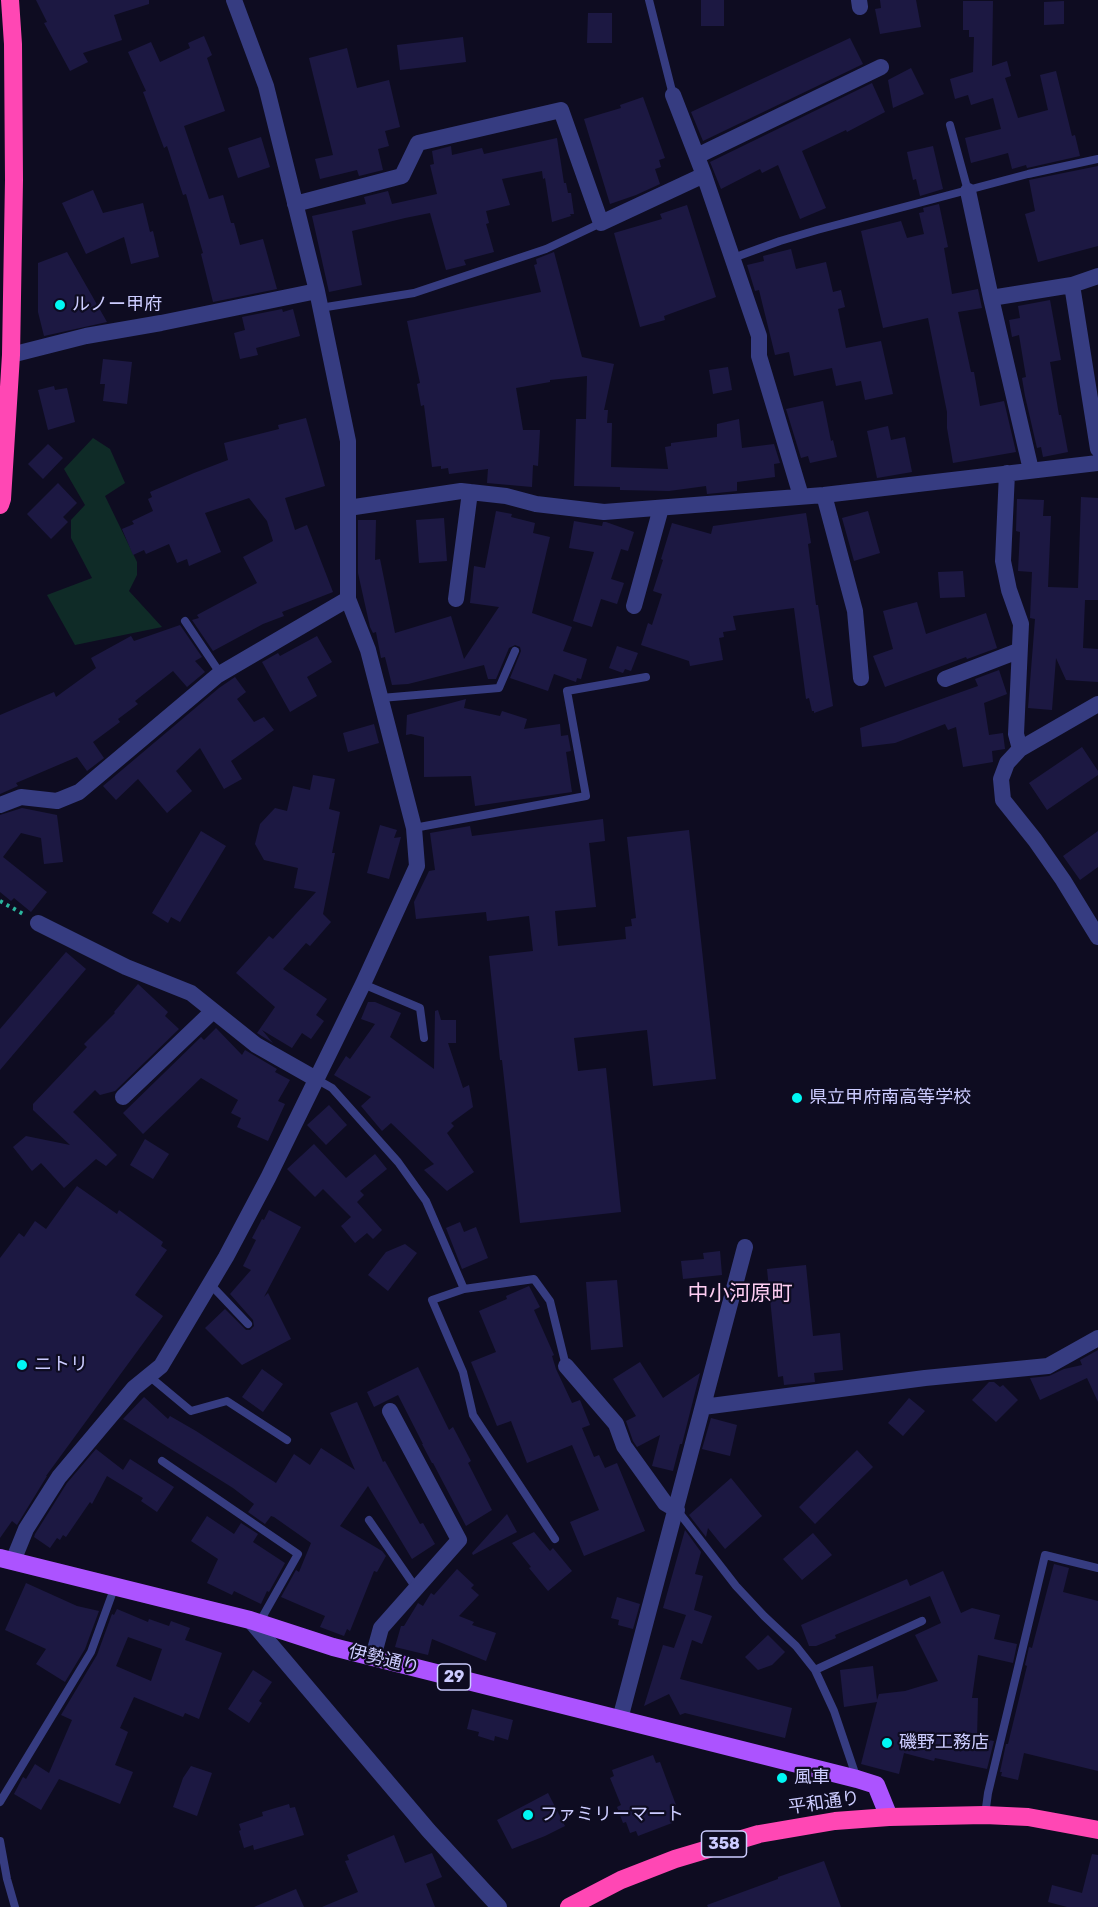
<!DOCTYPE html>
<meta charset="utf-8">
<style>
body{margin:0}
canvas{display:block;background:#0e0c21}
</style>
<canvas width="1098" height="1907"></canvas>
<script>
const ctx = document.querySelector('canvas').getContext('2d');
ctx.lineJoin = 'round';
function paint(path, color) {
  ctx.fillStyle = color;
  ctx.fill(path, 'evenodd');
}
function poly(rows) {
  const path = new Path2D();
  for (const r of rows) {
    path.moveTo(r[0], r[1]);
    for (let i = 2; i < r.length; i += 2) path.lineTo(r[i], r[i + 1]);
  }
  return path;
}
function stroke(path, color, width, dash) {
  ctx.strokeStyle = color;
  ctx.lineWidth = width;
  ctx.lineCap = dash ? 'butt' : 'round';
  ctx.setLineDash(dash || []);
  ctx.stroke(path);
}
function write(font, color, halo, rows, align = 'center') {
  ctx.font = font + ' Rubik,"Noto Sans JP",sans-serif';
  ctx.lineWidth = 4.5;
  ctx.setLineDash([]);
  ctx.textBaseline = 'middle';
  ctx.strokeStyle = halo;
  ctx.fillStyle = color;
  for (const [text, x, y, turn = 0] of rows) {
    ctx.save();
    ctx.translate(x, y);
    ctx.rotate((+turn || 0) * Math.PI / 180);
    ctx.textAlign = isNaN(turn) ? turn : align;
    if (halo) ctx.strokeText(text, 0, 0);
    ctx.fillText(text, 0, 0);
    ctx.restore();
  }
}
paint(poly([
 [93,438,110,449,125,483,105,496,137,562,137,575,129,591,162,627,75,645,47,595,92,578,71,538,71,520,85,505,64,469]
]), '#0f2b27');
paint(poly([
 [36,0,149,0,149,4,114,15,122,40,83,53,88,62,70,71,44,23,47,22],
 [701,0,724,0,724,26,701,26],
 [880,0,916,0,921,27,880,34,875,9,881,8],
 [963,1,993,1,992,66,1007,61,1011,76,1005,78,1018,118,1048,110,1040,75,1056,71,1072,136,1075,135,1080,156,1027,168,1026,165,1012,169,1008,153,971,163,965,138,1001,129,993,98,971,105,968,95,955,99,950,79,973,72,974,37,969,37,969,30,963,30],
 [1064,1,1064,24,1044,25,1044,2],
 [588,13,612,13,612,43,587,43],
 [204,36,212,55,207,58,225,111,184,126,209,199,223,195,231,223,234,223,240,245,263,239,277,289,213,302,201,254,203,253,186,194,183,195,167,146,164,148,143,92,146,91,128,52,151,42,160,62,190,48,188,43],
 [463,37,466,62,400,70,397,45],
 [850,38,863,64,703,141,691,112],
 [347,48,357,88,389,80,400,127,385,131,389,146,378,149,383,170,359,176,357,170,320,179,315,159,333,155,309,58],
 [911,68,924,94,893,108,888,80],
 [872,83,885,112,847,132,846,130,802,151,826,208,800,219,778,165,762,173,760,169,721,189,710,162],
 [643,97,665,158,659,160,661,167,655,169,660,184,636,195,610,204,584,119,621,108,620,105],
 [261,137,270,167,238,178,228,148],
 [557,138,564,183,566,183,568,193,571,193,574,214,570,214,571,216,552,222,545,178,543,179,542,171,502,179,510,205,486,211,489,223,486,224,494,252,464,260,466,265,446,270,430,213,405,218,352,231,362,285,329,292,312,216,366,204,364,197,388,191,392,204,437,194,430,165,434,164,432,151,451,146,452,155,482,148,484,154],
 [933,146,943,189,920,196,916,179,913,180,907,152],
 [1098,166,1098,246,1038,262,1025,214,1035,211,1029,180],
 [93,190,103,213,143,203,150,232,153,231,159,257,131,264,124,237,86,254,62,203],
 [939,204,948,247,944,248,952,294,978,289,982,308,958,312,971,372,974,372,980,406,1004,401,1016,452,953,463,947,428,947,412,928,318,883,328,861,231,901,221,907,238,924,234,919,213,924,212,923,208],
 [687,205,716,297,664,316,665,320,640,327,614,233,662,219,660,214],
 [791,249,796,269,826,262,833,292,841,290,845,307,838,309,846,348,881,341,893,394,865,400,861,381,836,386,832,368,794,376,789,352,775,355,759,290,755,291,747,265,764,261,763,256],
 [67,252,107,322,44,336,38,312,38,263],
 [554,252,582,357,614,364,604,410,608,410,607,423,612,423,611,467,668,469,665,447,671,446,671,443,717,437,717,424,739,419,742,448,774,444,780,463,774,464,775,477,737,482,737,491,707,494,706,486,669,491,620,490,620,487,574,486,576,419,586,419,587,376,550,380,550,382,516,388,523,430,540,430,538,466,533,465,532,487,487,483,488,469,449,474,448,468,441,469,441,466,432,467,424,405,421,406,417,384,420,383,407,321,541,292,534,265,537,264,536,259],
 [1050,300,1061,360,1050,362,1059,415,1061,415,1068,452,1043,457,1041,447,1037,448,1025,396,1022,378,1026,377,1019,335,1012,337,1009,320,1020,318,1018,306],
 [282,309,283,312,293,309,300,336,256,348,258,355,240,359,234,333,245,330,242,317],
 [103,359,132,362,127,404,103,401,105,384,100,384],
 [728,367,732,390,713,394,709,370],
 [54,386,55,390,67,388,75,422,48,430,38,390],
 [823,401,831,441,833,440,837,457,810,463,808,456,801,458,786,409],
 [306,418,325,486,285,498,295,530,307,525,333,592,282,612,284,616,263,624,213,651,192,620,199,618,197,615,257,583,243,557,273,541,267,521,249,498,205,513,221,552,189,566,187,559,177,563,169,544,146,554,144,550,133,555,122,529,134,524,132,521,153,511,148,499,152,497,150,492,194,473,228,460,224,443,279,429,278,425],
 [888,426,891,440,905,437,912,472,877,478,867,431],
 [48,444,63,458,43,479,28,464],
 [58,483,77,503,63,517,68,522,51,539,27,514],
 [1081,497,1098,498,1098,600,1085,600,1083,648,1098,649,1098,682,1066,680,1056,658,1052,710,1028,708,1035,619,1030,618,1032,572,1018,571,1020,532,1016,531,1017,499,1044,500,1043,516,1051,516,1048,587,1078,588],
 [496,511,512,514,511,517,535,523,533,533,550,537,532,613,572,627,563,651,587,659,581,679,577,678,576,682,554,674,548,691,510,678,521,651,520,647,515,645,509,648,496,679,488,679,484,665,408,684,392,685,385,657,381,658,376,632,373,633,370,627,358,573,358,520,376,520,375,560,380,559,395,633,451,616,464,659,499,607,470,603,474,566,485,568],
 [868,511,880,553,854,561,842,518],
 [806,513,811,543,808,544,816,605,818,605,833,706,814,713,814,711,812,711,809,698,806,699,794,608,733,616,736,630,723,632,724,637,719,638,723,660,690,666,689,661,641,645,648,623,652,625,662,594,653,591,663,560,661,559,672,523,711,534,713,526],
 [444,518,447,561,419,563,416,520],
 [574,521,602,526,603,522,606,522,634,532,628,551,621,549,611,579,624,583,617,604,601,599,592,627,573,621,594,552,569,548],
 [963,571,965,597,940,598,938,572],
 [917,602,926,634,986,613,997,648,967,659,966,657,885,687,873,656,893,649,883,611],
 [180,625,202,657,195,661,205,672,187,687,173,671,135,701,138,704,118,719,120,722,93,742,104,758,87,771,77,757,16,783,18,786,0,794,0,715,54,692,56,697,96,668,91,658,131,636,134,641],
 [317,636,332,662,307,677,317,696,290,712,262,662,278,653,280,656],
 [617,646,638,653,631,671,625,669,623,673,609,668],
 [999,670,1007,694,984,703,989,735,1003,733,1005,749,992,751,993,762,963,767,956,727,948,730,945,724,895,743,862,747,860,728,978,686,975,679],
 [235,677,246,692,237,699,254,722,264,717,274,730,231,761,242,779,224,789,200,748,176,771,192,791,167,813,138,779,116,800,103,786,219,688],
 [466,699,464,708,500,716,502,711,527,719,524,729,560,724,561,736,568,735,571,751,566,752,572,792,475,806,471,776,424,777,424,737,411,734,406,735,407,715],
 [374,724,379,743,348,752,343,733],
 [1082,747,1098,771,1098,775,1047,810,1029,783],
 [313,775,335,779,329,809,340,812,332,853,335,853,323,914,331,922,310,946,306,943,283,969,327,999,316,1015,324,1021,311,1039,302,1033,292,1048,262,1030,273,1043,257,1033,275,1007,236,973,269,936,273,939,316,892,294,888,298,868,264,860,255,844,260,824,275,808,287,811,293,786,310,790],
 [22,808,57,815,63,862,44,864,41,838,21,833,3,857,47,892,31,912,14,898,11,901,0,892,0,815],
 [603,819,605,841,589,843,596,907,555,911,558,946,626,939,625,927,632,926,631,919,636,918,627,837,689,830,716,1079,653,1086,647,1030,574,1038,578,1071,606,1068,621,1212,520,1223,502,1060,500,1060,489,956,533,951,529,916,487,921,486,912,416,919,414,902,429,871,435,870,430,833,470,826,472,836],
 [380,825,397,830,394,838,401,837,389,879,367,873],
 [201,831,226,846,180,922,171,917,168,923,152,913],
 [1098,831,1098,867,1080,880,1063,856],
 [66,952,86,969,0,1070,0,1029],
 [138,984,168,1012,165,1016,179,1029,115,1091,100,1095,95,1090,73,1112,117,1155,106,1166,96,1159,64,1188,41,1163,32,1171,13,1147,26,1136,70,1145,33,1110,33,1104,87,1047,84,1044,115,1013,114,1012],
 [368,1002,375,1002,401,1013,390,1037,434,1069,435,1011,438,1010,441,1020,456,1020,456,1043,448,1043,463,1088,469,1085,473,1107,451,1123,454,1126,447,1133,474,1172,447,1191,424,1170,434,1164,391,1123,382,1131,361,1106,371,1097,334,1075,346,1056,350,1059,375,1024,361,1019],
 [216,1028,242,1055,245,1050,277,1069,275,1072,290,1080,278,1101,285,1104,268,1141,237,1127,241,1118,231,1113,238,1100,201,1078,143,1134,123,1113,201,1037,204,1040],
 [329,1105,347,1125,326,1145,307,1125],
 [145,1139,169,1154,153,1179,130,1165],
 [314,1144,346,1178,375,1154,387,1169,360,1191,364,1195,357,1202,382,1230,373,1239,367,1233,355,1243,341,1226,351,1217,323,1189,315,1197,287,1169],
 [77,1186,117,1214,119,1210,163,1242,161,1246,167,1250,135,1295,163,1316,46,1476,47,1476,17,1525,12,1521,0,1538,0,1258,19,1233,24,1237,35,1221,46,1229],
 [269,1210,301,1227,264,1297,268,1293,291,1339,242,1365,205,1328,225,1309,246,1330,250,1330,254,1326,253,1320,230,1294,251,1270,243,1266,256,1240,252,1238,262,1219,264,1220],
 [460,1222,464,1232,476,1227,488,1258,462,1269,446,1228],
 [405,1244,417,1253,388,1291,368,1275,386,1252],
 [720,1251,722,1275,683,1279,681,1261,704,1259,703,1253],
 [806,1265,813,1336,840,1333,843,1370,814,1373,815,1382,784,1385,783,1376,778,1377,767,1269],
 [617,1280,623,1347,591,1350,586,1282],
 [529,1286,540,1307,534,1310,554,1355,552,1356,556,1369,572,1403,580,1400,590,1425,582,1428,594,1457,599,1455,605,1468,617,1463,645,1531,584,1556,570,1522,599,1510,572,1445,527,1463,511,1421,497,1426,471,1362,496,1352,479,1311,507,1299,506,1296],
 [1098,1350,1098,1402,1087,1378,1040,1400,1030,1378,1049,1376,1064,1369,1082,1365,1080,1360],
 [640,1362,663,1398,700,1373,682,1444,680,1444,673,1471,652,1466,660,1435,637,1447,633,1441,626,1421,636,1416,613,1379],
 [418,1367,449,1430,453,1427,471,1461,468,1463,492,1510,466,1526,433,1463,432,1463,422,1444,423,1444,398,1395,374,1407,367,1392],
 [262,1369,283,1384,263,1412,242,1397],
 [989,1382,994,1382,1000,1387,1003,1385,1018,1400,996,1422,972,1400],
 [144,1397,168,1419,170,1416,196,1431,276,1483,294,1454,310,1465,321,1448,355,1470,330,1413,357,1402,383,1462,385,1461,420,1524,423,1523,435,1544,412,1559,368,1486,340,1526,382,1551,386,1556,377,1572,374,1571,350,1631,347,1629,344,1636,320,1627,325,1616,281,1597,296,1570,299,1572,311,1543,274,1517,271,1516,265,1524,248,1512,254,1504,233,1488,123,1419],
 [909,1398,925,1411,903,1436,888,1423],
 [711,1418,737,1425,730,1456,702,1449],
 [96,1449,123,1470,130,1459,174,1487,157,1512,141,1501,143,1498,107,1476,92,1504,90,1502,66,1537,63,1535,60,1540,57,1538,50,1548,34,1537,35,1534,67,1483],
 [857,1450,873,1467,815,1524,799,1507],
 [731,1478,762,1516,725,1549,708,1528,706,1537,689,1515],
 [507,1514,517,1532,473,1555,472,1553],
 [207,1516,234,1534,241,1523,258,1534,253,1542,285,1563,269,1592,267,1591,261,1604,234,1591,232,1595,207,1583,218,1559,191,1541],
 [685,1530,701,1552,695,1574,703,1576,694,1610,712,1616,702,1644,692,1640,680,1679,792,1708,785,1738,685,1713,680,1715,669,1694,644,1706,663,1645,674,1648,686,1615,663,1608],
 [534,1532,550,1551,553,1548,572,1571,548,1591,529,1568,531,1567,512,1543],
 [813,1533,832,1555,802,1580,783,1559],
 [1054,1564,1069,1568,1063,1592,1098,1601,1098,1771,1024,1753,1018,1780,1001,1776,1002,1772,1000,1772,1006,1744,1008,1744,1027,1666,1025,1665,1029,1647,1032,1648],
 [457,1569,474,1585,471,1588,479,1595,459,1616,474,1622,472,1625,496,1633,486,1661,432,1639,428,1655,395,1647,401,1626,404,1626,418,1603,423,1606,431,1593,434,1595],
 [943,1571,961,1613,972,1608,1000,1615,994,1639,1017,1644,1013,1663,978,1655,972,1698,978,1698,977,1738,994,1741,987,1769,935,1758,934,1761,904,1753,899,1774,861,1764,877,1702,844,1707,840,1670,873,1666,877,1700,879,1694,905,1691,938,1681,915,1635,941,1623,930,1596,835,1635,836,1638,816,1646,809,1646,801,1625,907,1579,910,1586],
 [26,1583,77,1606,99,1611,85,1649,65,1682,36,1664,46,1649,5,1630],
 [617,1597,640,1604,633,1629,618,1625,619,1620,611,1618],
 [117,1609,148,1622,149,1619,169,1626,171,1621,190,1628,185,1640,222,1653,199,1719,185,1713,183,1717,134,1697,120,1728,128,1732,115,1765,133,1772,120,1804,59,1779,41,1810,14,1794,23,1777,26,1779,35,1764,49,1773,72,1720,61,1715,97,1655,112,1614,114,1615],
 [128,1637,162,1649,151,1681,116,1666],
 [768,1635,785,1652,772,1665,758,1670,745,1657],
 [253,1670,272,1682,259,1701,262,1703,249,1723,228,1709],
 [472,1709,513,1720,508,1740,495,1736,494,1741,478,1736,479,1732,467,1729],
 [653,1755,656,1763,660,1762,676,1805,673,1806,676,1815,670,1817,672,1823,638,1836,636,1831,630,1833,626,1822,623,1823,617,1807,621,1805,610,1778,614,1776,612,1770],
 [191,1766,212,1773,197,1816,173,1807,183,1778],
 [548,1793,565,1826,545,1836,512,1849,497,1820],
 [289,1804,290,1808,295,1807,304,1835,254,1850,253,1845,244,1848,239,1831,241,1830,239,1824,263,1816,262,1812],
 [394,1835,405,1863,432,1853,442,1877,426,1884,435,1907,322,1907,358,1892,345,1861,349,1860,347,1855],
 [1092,1854,1098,1855,1098,1907,1067,1907,1048,1902,1052,1885,1082,1893],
 [824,1861,841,1907,708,1907,707,1905,778,1879,778,1877],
 [296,1889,304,1907,254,1907]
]), '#1c1842');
stroke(poly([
 [0,901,25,915]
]), '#2bb59d', 4, [3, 4.5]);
stroke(poly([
 [649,0,673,95],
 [950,125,968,191],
 [733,258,780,241,817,230,1028,174,1098,159],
 [320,308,414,293,546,249,601,223],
 [185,621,220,673],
 [381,698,499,688,515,651],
 [414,828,586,796,567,691,646,677],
 [363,984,420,1008,424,1038],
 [316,1079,332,1088,398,1162,426,1201,464,1289,432,1300,463,1372,473,1415,555,1539],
 [210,1284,248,1324],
 [464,1289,534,1279,550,1301,566,1366],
 [149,1376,191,1411,227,1401,287,1440],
 [162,1461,298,1554,259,1623],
 [677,1510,736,1586,764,1616,796,1646,815,1670,834,1711,857,1779],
 [369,1520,416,1588],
 [815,1670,922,1621],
 [0,1802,91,1652,115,1586],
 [985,1815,988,1793,1045,1555,1098,1568],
 [0,1841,7,1879,15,1907]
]), '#363c81', 8);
stroke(poly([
 [859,0,860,7],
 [673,95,704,175,759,336,759,356,801,496],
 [697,156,881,67],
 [968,191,991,298,1031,470],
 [295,204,402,176,418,143,561,110,601,223,704,175],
 [1098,276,1072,285,1098,449],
 [991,298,1072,285],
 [11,355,86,336,161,323,317,291],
 [1007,473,1003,561,1009,590,1021,624,1016,734,1020,749],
 [824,495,855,611,861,678],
 [348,508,461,491,506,496,536,504,604,512,824,495,1098,463],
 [456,599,470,492],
 [634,606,661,508],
 [945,679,1018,651],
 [1098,704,1020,749,1007,763,1001,779,1003,800,1035,840,1063,880,1098,937],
 [0,805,21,797,57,801,79,792,218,675,348,599],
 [38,923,126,967,191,993,256,1045,316,1079],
 [123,1097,213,1011],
 [566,1366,616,1424,624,1446,665,1503,677,1510],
 [703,1407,925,1378,1048,1366,1098,1338],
 [13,1561,26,1529,59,1477,134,1388,161,1366,226,1257,268,1178,363,984,417,866,414,828,368,650,348,599,348,441,317,291,266,86,234,0],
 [250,1620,429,1831,499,1907],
 [373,1657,381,1628,459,1540,390,1411],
 [620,1719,745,1247]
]), '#363c81', 16);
stroke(poly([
 [0,1558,250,1620,333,1647,857,1779,876,1785,889,1817]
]), '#ac53ff', 18);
stroke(poly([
 [0,505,2,499,11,355,14,180,13,44,10,0],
 [569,1907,621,1880,675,1859,759,1834,835,1821,889,1817,985,1815,1028,1817,1098,1830]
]), '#ff47b4', 18);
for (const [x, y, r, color] of [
 [60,305,6,"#00f7f4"],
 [797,1098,6,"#00f7f4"],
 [22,1365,6,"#00f7f4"],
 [887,1743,6,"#00f7f4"],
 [782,1778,6,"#00f7f4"],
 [528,1815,6,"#00f7f4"]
]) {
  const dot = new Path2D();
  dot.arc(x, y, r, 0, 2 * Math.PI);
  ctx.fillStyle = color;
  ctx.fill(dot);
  stroke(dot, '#0e0c21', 2);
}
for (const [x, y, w] of [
 [454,1677,33],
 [724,1844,45]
]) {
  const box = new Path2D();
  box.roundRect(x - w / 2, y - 13, w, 26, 4.5);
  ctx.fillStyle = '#0e0c21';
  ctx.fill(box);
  stroke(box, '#ccf', 1.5);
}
write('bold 16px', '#ccf', null, [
 ["29",454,1677],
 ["358",724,1844]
]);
write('18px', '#ccf', '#0e0c21', [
 ["ルノー甲府",72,305],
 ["県立甲府南高等学校",809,1098],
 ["ニトリ",34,1365],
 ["磯野工務店",899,1743],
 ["風車",794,1778],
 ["ファミリーマート",540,1815]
], 'left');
write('18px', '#ccf', '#0e0c21', [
 ["伊勢通り",384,1660,14],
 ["平和通り",824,1803,-8]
]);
write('21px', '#ffcef3', '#0e0c21', [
 ["中小河原町",740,1294]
]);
</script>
